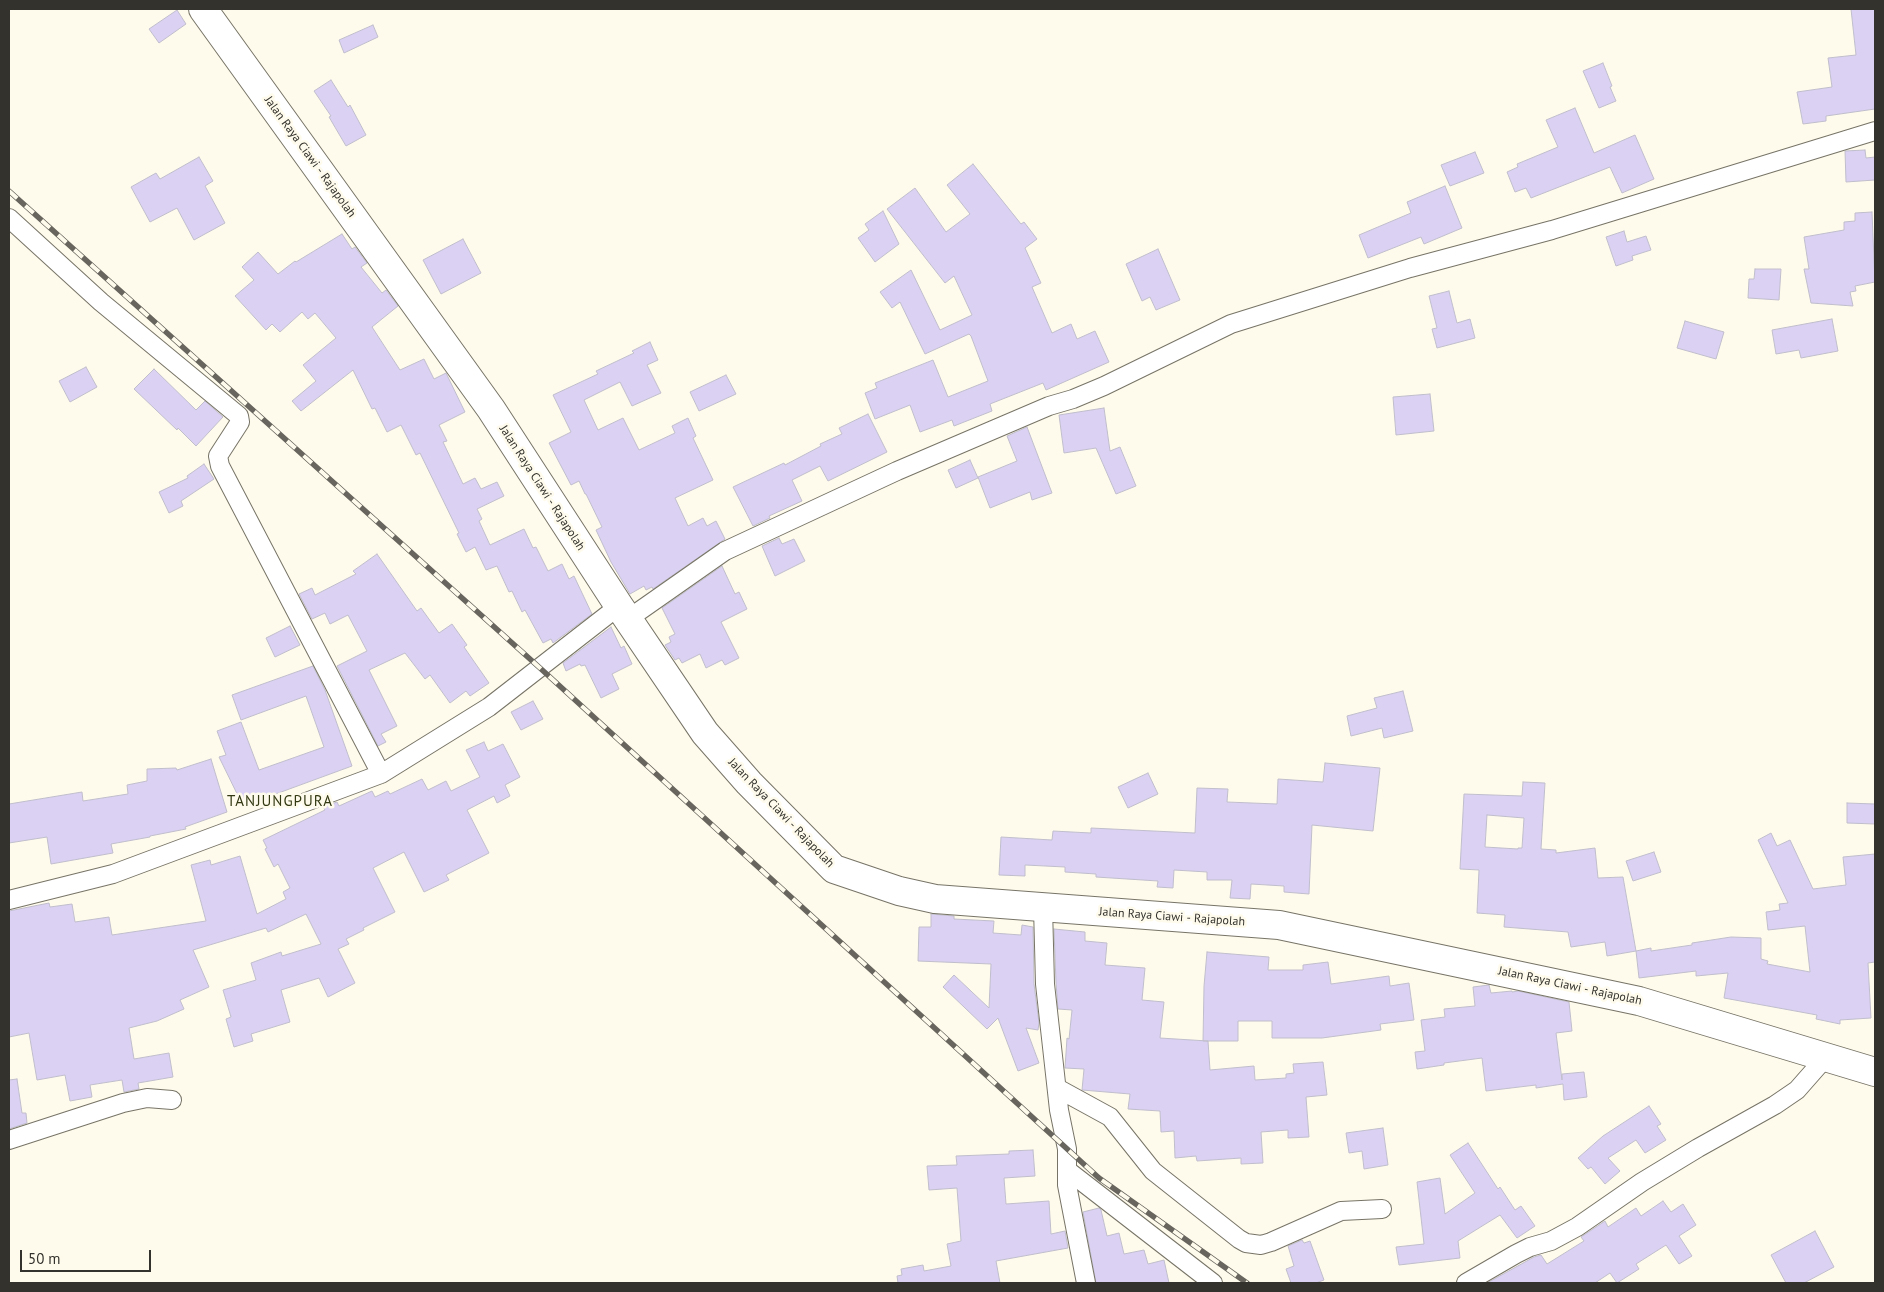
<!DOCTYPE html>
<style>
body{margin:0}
#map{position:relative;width:1884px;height:1292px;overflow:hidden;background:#fffbec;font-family:"PT Sans",sans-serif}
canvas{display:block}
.frame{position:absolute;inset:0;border:10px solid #33322c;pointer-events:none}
.scale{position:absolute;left:20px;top:1250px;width:131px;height:22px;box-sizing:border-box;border:2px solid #33322c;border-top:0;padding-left:6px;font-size:15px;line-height:18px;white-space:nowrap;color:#33322c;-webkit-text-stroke:4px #fffbec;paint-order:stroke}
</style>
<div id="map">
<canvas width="1884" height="1292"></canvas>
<div class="frame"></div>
<div class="scale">50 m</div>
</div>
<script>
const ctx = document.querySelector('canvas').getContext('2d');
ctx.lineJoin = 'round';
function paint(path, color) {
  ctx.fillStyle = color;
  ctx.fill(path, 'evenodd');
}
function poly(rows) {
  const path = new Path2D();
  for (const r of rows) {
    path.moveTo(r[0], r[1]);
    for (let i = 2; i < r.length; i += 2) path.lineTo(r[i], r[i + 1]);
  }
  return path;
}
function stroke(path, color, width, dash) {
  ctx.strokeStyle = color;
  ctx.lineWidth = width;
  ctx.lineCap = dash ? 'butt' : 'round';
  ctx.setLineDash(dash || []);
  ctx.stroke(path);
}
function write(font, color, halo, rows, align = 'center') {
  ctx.font = font + ' "PT Sans",sans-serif';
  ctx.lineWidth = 5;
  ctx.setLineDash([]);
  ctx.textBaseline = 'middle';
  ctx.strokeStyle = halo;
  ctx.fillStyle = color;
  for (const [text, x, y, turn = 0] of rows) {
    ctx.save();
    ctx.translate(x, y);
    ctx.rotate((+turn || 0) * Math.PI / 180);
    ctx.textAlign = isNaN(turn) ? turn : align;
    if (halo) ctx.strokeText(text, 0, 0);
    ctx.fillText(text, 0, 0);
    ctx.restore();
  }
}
const building = poly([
 [1851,9,1875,9,1875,109,1826,116,1826,121,1803,124,1797,92,1832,87,1828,58,1856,55,1851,9],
 [177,10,186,24,159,43,149,29,177,10],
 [373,25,378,37,344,53,339,40,373,25],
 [1603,63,1612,86,1610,87,1616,101,1599,108,1583,71,1603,63],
 [331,80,348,107,350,105,366,135,346,146,329,117,331,116,314,91,331,80],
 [1575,108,1594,153,1635,135,1654,179,1622,193,1610,167,1531,198,1526,188,1515,192,1507,172,1518,167,1517,164,1558,147,1546,120,1575,108],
 [1865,150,1866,158,1875,157,1875,180,1846,182,1845,151,1865,150],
 [1475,152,1484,173,1450,186,1441,165,1475,152],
 [199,157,213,181,205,186,225,223,194,240,177,208,150,222,131,187,156,173,160,179,199,157],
 [973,164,1021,224,1024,222,1037,239,1025,248,1041,283,1032,287,1052,333,1071,324,1077,339,1095,331,1109,362,1046,390,1043,383,990,404,992,411,954,426,952,420,920,432,910,405,875,419,865,393,877,388,875,383,933,360,948,397,988,381,971,336,969,334,925,354,900,302,892,308,880,292,911,270,940,330,972,315,954,276,945,283,887,209,915,188,946,232,970,214,947,185,973,164],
 [1445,186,1462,228,1424,244,1421,237,1368,258,1359,235,1411,213,1407,202,1445,186],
 [883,211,899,244,875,262,858,238,869,230,865,224,883,211],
 [1872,212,1875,282,1855,286,1856,291,1850,292,1853,306,1811,303,1804,269,1809,269,1804,237,1844,230,1844,222,1855,221,1855,213,1872,212],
 [1624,231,1627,242,1646,236,1651,250,1632,256,1633,260,1616,266,1606,237,1624,231],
 [342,234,352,249,355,247,367,263,361,267,382,293,386,290,398,306,372,327,400,370,424,359,434,379,446,373,465,412,439,425,447,441,443,442,463,484,475,478,481,489,497,482,504,496,477,509,482,519,479,521,490,545,524,529,533,548,536,547,548,571,562,564,569,579,574,576,592,614,553,643,551,639,543,643,525,610,522,612,512,591,509,592,497,566,486,570,475,547,466,552,457,534,459,533,420,453,416,455,401,425,387,432,375,408,372,409,353,370,301,411,292,401,316,381,303,365,336,338,315,313,308,319,302,312,280,332,272,324,266,330,235,296,254,280,242,267,258,252,278,274,295,261,296,262,342,234],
 [463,239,481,273,441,294,423,260,463,239],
 [1158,249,1180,300,1156,310,1150,297,1142,301,1126,264,1158,249],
 [1755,269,1781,269,1779,300,1748,298,1749,279,1754,279,1755,269],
 [1449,291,1457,323,1470,319,1475,338,1437,348,1432,329,1437,328,1429,296,1449,291],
 [1832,319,1838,351,1801,358,1799,350,1776,354,1772,330,1832,319],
 [1685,321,1724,332,1716,359,1677,348,1685,321],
 [650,342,658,360,647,365,661,393,632,406,620,382,584,400,598,430,623,418,639,450,675,433,672,426,688,418,696,436,693,438,713,480,675,498,688,526,703,518,707,526,716,521,725,539,653,589,652,587,646,590,644,586,630,594,611,562,596,530,602,527,586,494,585,494,579,481,571,485,549,443,571,432,553,395,598,374,596,371,634,353,632,351,650,342],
 [86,367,97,387,70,402,59,381,86,367],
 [154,369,196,410,205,401,223,417,196,446,178,428,177,430,134,389,154,369],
 [726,375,736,394,699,411,690,392,726,375],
 [1430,394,1434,431,1396,435,1393,397,1430,394],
 [1104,408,1110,451,1120,447,1136,486,1116,494,1096,448,1064,453,1059,415,1104,408],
 [868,414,887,452,828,481,820,466,792,480,802,501,769,516,770,518,753,526,733,487,784,463,785,465,821,446,820,444,842,434,839,428,868,414],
 [1027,427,1052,493,1032,500,1030,492,990,508,978,477,1017,461,1007,436,1027,427],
 [970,460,978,478,956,488,948,470,970,460],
 [204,464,214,479,181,501,183,506,169,513,159,492,188,478,187,476,204,464],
 [779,538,782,544,794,539,805,561,775,576,762,546,779,538],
 [377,554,417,611,421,608,439,633,452,624,467,645,464,647,489,683,470,696,466,691,450,703,430,675,425,679,405,653,369,670,397,726,381,734,386,742,378,746,337,666,367,651,348,615,330,624,325,613,312,619,299,594,312,588,315,595,356,574,353,571,377,554],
 [722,566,735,594,739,592,747,609,721,622,739,658,725,665,722,660,706,668,700,654,682,663,679,658,675,660,665,645,671,642,669,637,675,634,662,608,722,566],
 [290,626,300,645,275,657,266,638,290,626],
 [611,627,621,648,624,646,632,664,612,674,619,689,601,698,585,665,581,666,580,664,566,671,563,663,611,627],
 [313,666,325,690,352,766,243,806,219,757,226,755,217,731,241,722,259,770,324,747,306,696,241,720,232,695,313,666],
 [1403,691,1413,731,1384,738,1382,728,1351,736,1347,716,1377,708,1374,698,1403,691],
 [533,701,543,719,521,730,511,712,533,701],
 [484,742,488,751,503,744,520,777,505,785,510,796,497,803,494,796,467,810,489,853,446,875,449,880,424,892,404,852,373,868,395,912,363,928,364,930,346,939,349,944,338,949,355,983,328,997,319,978,281,990,290,1022,251,1034,253,1041,234,1047,226,1019,231,1017,223,990,256,980,251,963,281,952,282,956,321,944,306,914,268,932,266,928,193,950,209,987,180,1000,184,1009,157,1021,129,1028,134,1059,169,1053,173,1077,138,1083,139,1089,124,1092,122,1080,90,1085,92,1097,70,1101,65,1075,37,1080,29,1033,9,1037,9,911,49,903,50,907,72,904,75,922,109,917,112,935,206,921,191,865,210,860,211,865,240,856,257,914,286,899,283,892,290,888,278,864,274,867,265,849,267,848,263,840,325,810,323,807,337,802,339,806,372,791,375,797,388,791,390,794,422,779,428,790,446,781,451,791,480,777,466,750,484,742],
 [211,759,227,812,185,827,186,829,150,836,150,837,111,844,113,853,51,864,47,837,9,843,9,804,82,792,83,801,128,794,127,785,147,781,147,769,176,768,177,770,211,759],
 [1325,763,1380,768,1373,831,1312,825,1309,894,1284,892,1284,886,1251,884,1250,899,1230,898,1232,880,1207,880,1207,872,1174,870,1173,888,1157,887,1158,881,1096,877,1096,874,1065,872,1065,867,1025,865,1025,876,999,875,1001,837,1052,840,1053,831,1091,833,1091,828,1195,833,1197,788,1228,789,1227,802,1277,804,1278,779,1323,782,1325,763],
 [1148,773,1158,794,1128,808,1118,787,1148,773],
 [1523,782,1545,783,1541,849,1556,850,1556,853,1595,848,1598,878,1623,877,1636,951,1651,948,1651,951,1692,945,1692,943,1731,937,1761,938,1761,959,1768,961,1767,964,1810,972,1805,926,1768,930,1766,912,1780,910,1779,904,1788,903,1758,840,1771,833,1777,846,1790,840,1813,889,1846,885,1843,857,1875,854,1875,962,1868,963,1871,1018,1840,1020,1840,1024,1816,1019,1817,1015,1724,998,1728,973,1696,976,1696,971,1639,978,1636,951,1607,956,1605,942,1571,947,1568,932,1504,927,1505,915,1477,913,1479,870,1460,869,1464,794,1522,796,1523,782],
 [1487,815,1524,818,1522,848,1518,848,1518,849,1485,847,1487,815],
 [1847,803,1875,804,1875,824,1847,823,1847,803],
 [1654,852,1661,872,1633,881,1626,861,1654,852],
 [931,914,954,916,954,919,994,921,993,933,1021,935,1022,925,1033,927,1034,984,1039,1023,1038,1030,1026,1028,1039,1063,1018,1071,998,1018,987,1029,943,987,954,975,989,1008,991,964,918,961,919,927,931,927,931,914],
 [1054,929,1085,932,1085,941,1107,943,1105,965,1145,968,1142,1000,1164,1002,1160,1038,1208,1041,1210,1070,1254,1066,1255,1080,1286,1078,1286,1074,1294,1073,1293,1064,1323,1062,1327,1095,1306,1097,1309,1137,1288,1138,1288,1130,1261,1132,1263,1163,1241,1164,1241,1158,1197,1161,1196,1156,1175,1158,1174,1131,1161,1132,1160,1111,1128,1109,1130,1094,1082,1090,1084,1069,1065,1068,1067,1038,1069,1039,1072,1010,1058,1009,1056,983,1054,929],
 [1207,952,1269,957,1268,970,1303,970,1303,965,1328,962,1331,984,1389,976,1390,986,1409,983,1414,1020,1380,1024,1381,1030,1322,1038,1272,1038,1272,1021,1238,1021,1238,1041,1203,1041,1204,986,1207,952],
 [1489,985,1491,993,1512,991,1512,992,1518,991,1569,1002,1572,1031,1556,1033,1562,1080,1562,1074,1584,1072,1587,1097,1564,1100,1563,1084,1536,1088,1536,1085,1486,1091,1482,1058,1444,1063,1444,1065,1417,1069,1415,1052,1425,1051,1421,1020,1445,1017,1444,1009,1475,1006,1473,987,1489,985],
 [17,1079,22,1113,26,1113,27,1123,9,1129,9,1080,17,1079],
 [1649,1106,1661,1124,1657,1126,1666,1140,1645,1153,1636,1140,1608,1158,1620,1171,1605,1184,1591,1167,1588,1169,1578,1158,1603,1136,1649,1106],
 [1383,1128,1388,1165,1364,1169,1362,1151,1349,1153,1346,1133,1383,1128],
 [1468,1143,1498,1189,1500,1187,1515,1210,1521,1206,1535,1226,1517,1238,1500,1215,1458,1241,1460,1258,1399,1265,1396,1247,1424,1244,1417,1182,1440,1178,1445,1214,1475,1193,1450,1155,1468,1143],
 [1033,1150,1035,1176,1004,1178,1006,1204,1049,1201,1051,1234,1065,1231,1068,1248,996,1261,1000,1283,898,1283,897,1276,902,1275,901,1269,923,1265,924,1271,951,1266,947,1244,961,1241,957,1188,929,1190,927,1166,957,1165,956,1156,1009,1154,1009,1151,1033,1150],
 [1663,1201,1671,1212,1683,1204,1696,1225,1679,1236,1692,1256,1679,1264,1666,1245,1636,1264,1639,1269,1617,1283,1610,1273,1595,1283,1487,1283,1534,1257,1541,1255,1547,1264,1584,1241,1581,1237,1605,1221,1608,1227,1636,1208,1641,1216,1663,1201],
 [1099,1208,1101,1210,1107,1236,1119,1233,1124,1254,1144,1250,1148,1264,1164,1260,1169,1283,1096,1283,1083,1212,1099,1208],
 [1815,1231,1834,1267,1804,1283,1786,1283,1771,1255,1815,1231],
 [1302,1240,1304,1243,1310,1241,1324,1280,1316,1283,1291,1283,1286,1269,1294,1266,1288,1246,1302,1240]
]);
paint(building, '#dad1f3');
stroke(building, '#c1becc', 1);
const minor = poly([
 [9,218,101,302,239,416,240,422,218,456,220,466,381,774],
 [628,619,725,551,897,471,1049,406,1073,399,1104,386,1231,324,1410,268,1552,230,1875,131],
 [9,900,113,874,381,774,489,707,619,606],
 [1043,907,1045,984,1059,1110,1067,1149,1067,1185,1086,1283],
 [1057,1088,1110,1117,1153,1171,1239,1239,1246,1243,1261,1245,1271,1242,1341,1211,1382,1209],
 [9,1140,123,1103,147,1098,172,1100],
 [1067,1170,1213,1283],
 [1466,1283,1516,1254,1530,1247,1551,1241,1577,1227,1642,1182,1698,1148,1775,1105,1797,1090,1826,1057]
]);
const trunk = poly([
 [203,9,491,409,619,606,705,733,749,783,834,869,899,891,935,899,1279,925,1639,1001,1875,1072]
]);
stroke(minor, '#777467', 20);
stroke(trunk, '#777467', 30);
stroke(minor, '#fff', 18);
stroke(trunk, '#fff', 28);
const rail = poly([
 [9,191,540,668,1099,1178,1247,1283]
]);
stroke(rail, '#67655d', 5.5);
stroke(rail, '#fffbec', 4, [11]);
write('12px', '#33322c', '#fffbec', [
 ["Jalan Raya Ciawi - Rajapolah",310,157,54],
 ["Jalan Raya Ciawi - Rajapolah",542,488,57],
 ["Jalan Raya Ciawi - Rajapolah",781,813,46],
 ["Jalan Raya Ciawi - Rajapolah",1172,917,4],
 ["Jalan Raya Ciawi - Rajapolah",1570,986,12]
]);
ctx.letterSpacing = '1px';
write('15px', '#333912', '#fffbec', [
 ["TANJUNGPURA",280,802]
]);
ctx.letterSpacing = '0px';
</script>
